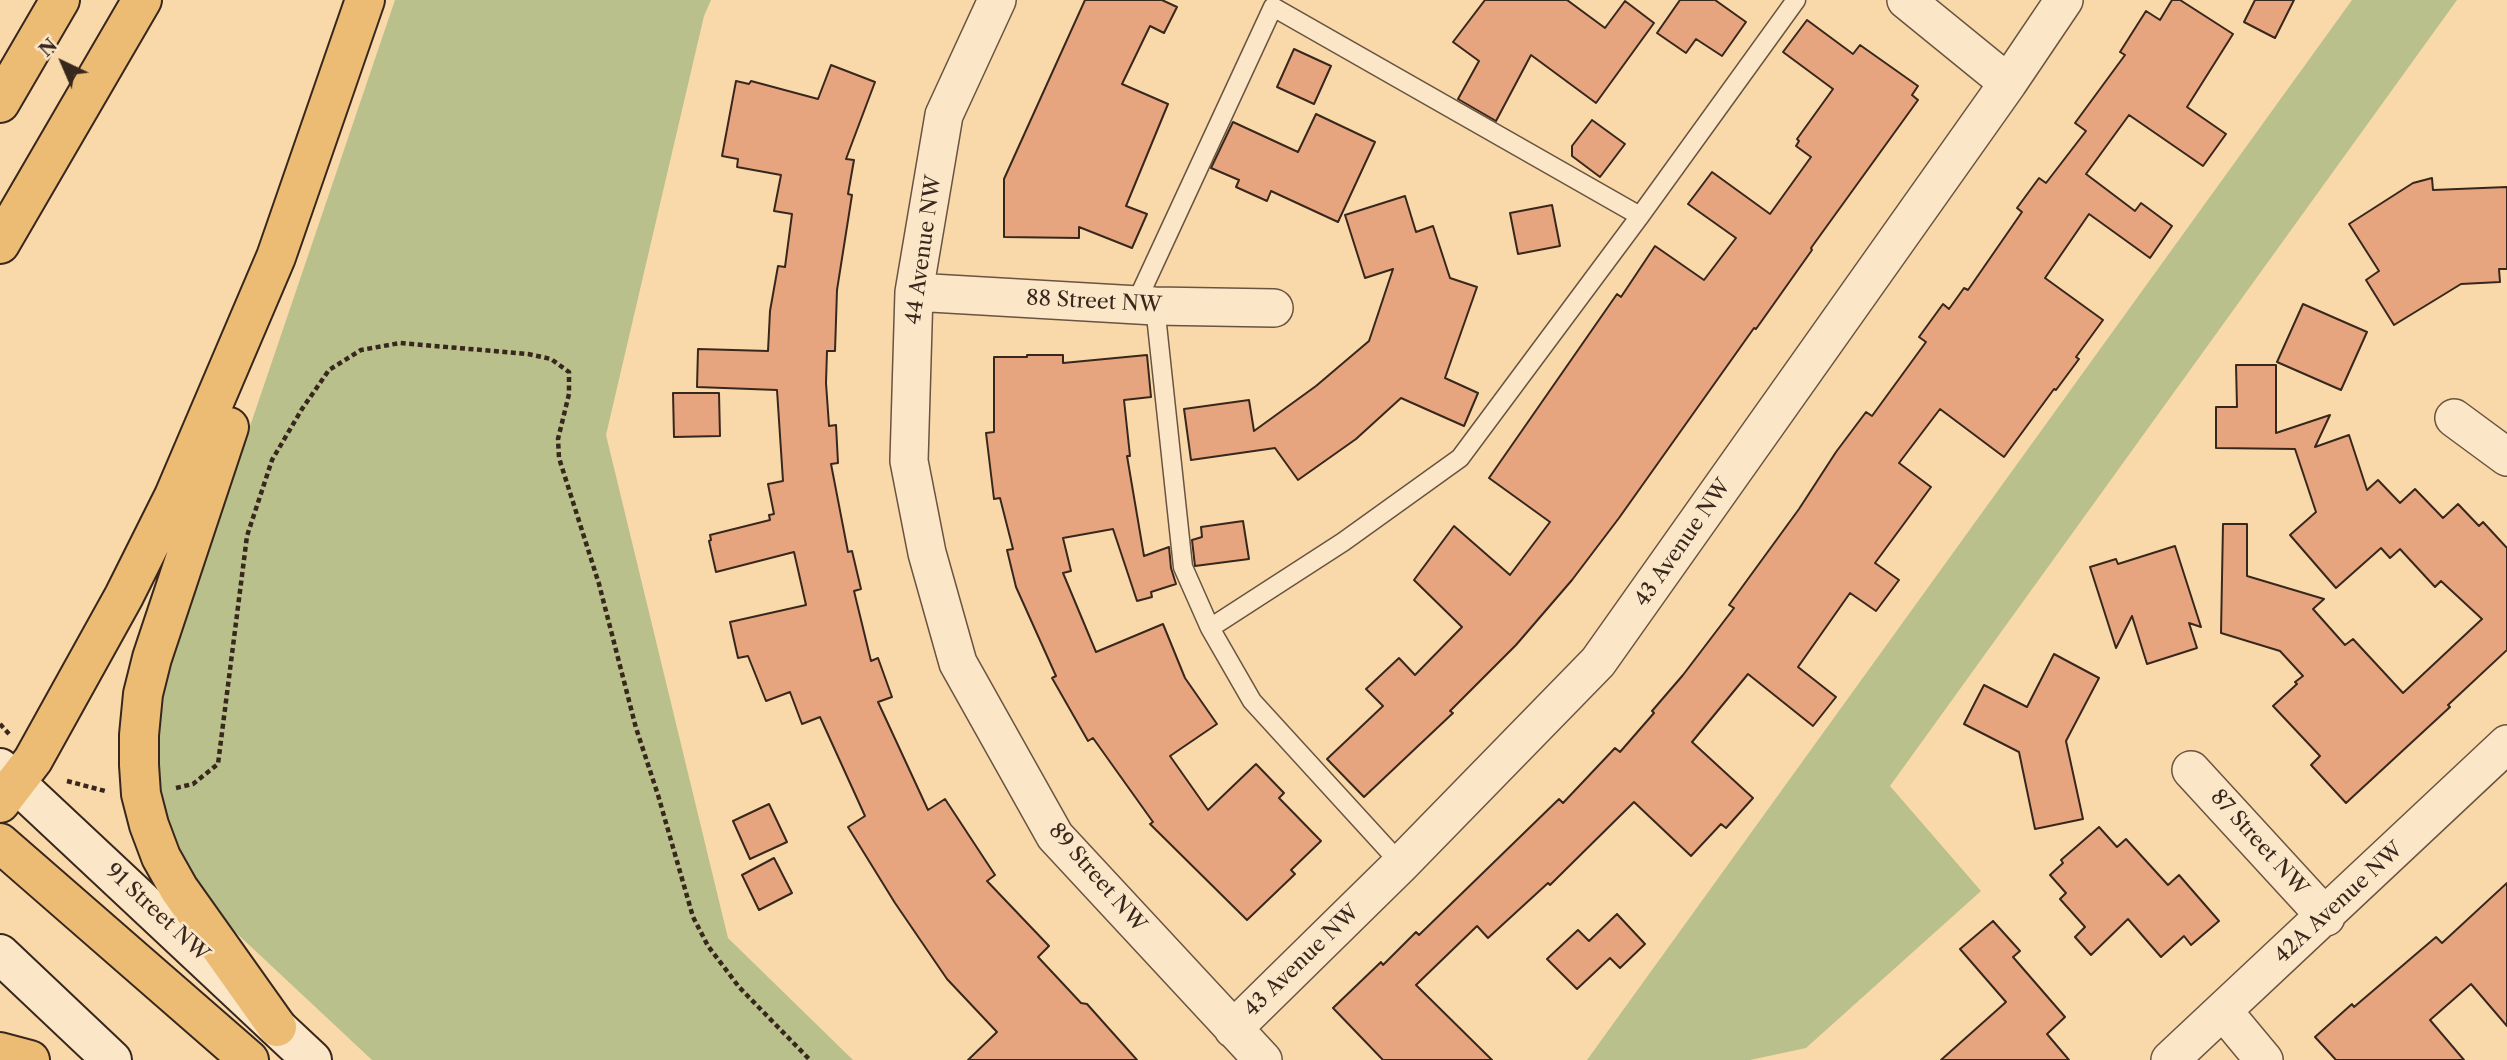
<!DOCTYPE html>
<style>
body{margin:0}
#map{position:relative;width:2507px;height:1060px;overflow:hidden;background:#f9d9aa;font-family:"Libre Caslon Text",serif}
canvas{display:block}
.north{position:absolute;left:28px;top:28px;width:70px;height:70px;-webkit-text-stroke:5px #fbe6c8;paint-order:stroke;rotate:316deg;font-size:19px;font-weight:700;line-height:28px;text-align:center;color:#38271d}
.north::after{content:'';display:block;margin:auto;width:24px;height:32px;background:#38271d;clip-path:polygon(50% 0,100% 100%,50% 72%,0 100%)}
</style>
<div id="map">
<canvas width="2507" height="1060"></canvas>
<div class="north">N</div>
</div>
<script>
const ctx = document.querySelector('canvas').getContext('2d');
ctx.lineJoin = 'round';
function paint(path, color) {
  ctx.fillStyle = color;
  ctx.fill(path, 'evenodd');
}
function poly(rows) {
  const path = new Path2D();
  for (const r of rows) {
    path.moveTo(r[0], r[1]);
    for (let i = 2; i < r.length; i += 2) path.lineTo(r[i], r[i + 1]);
  }
  return path;
}
function stroke(path, color, width, dash) {
  ctx.strokeStyle = color;
  ctx.lineWidth = width;
  ctx.lineCap = dash ? 'butt' : 'round';
  ctx.setLineDash(dash || []);
  ctx.stroke(path);
}
function write(font, color, halo, rows, align = 'center') {
  ctx.font = font + ' "Libre Caslon Text",serif';
  ctx.lineWidth = 5;
  ctx.setLineDash([]);
  ctx.textBaseline = 'middle';
  ctx.strokeStyle = halo;
  ctx.fillStyle = color;
  for (const [text, x, y, turn = 0] of rows) {
    ctx.save();
    ctx.translate(x, y);
    ctx.rotate((+turn || 0) * Math.PI / 180);
    ctx.textAlign = isNaN(turn) ? turn : align;
    if (halo) ctx.strokeText(text, 0, 0);
    ctx.fillText(text, 0, 0);
    ctx.restore();
  }
}
paint(poly([
 [395,0,711,0,704,16,606,435,728,938,853,1060,372,1060,232,929,217,913,188,873,162,811,154,744,163,682],
 [2352,0,2457,0,1890,786,1981,891,1806,1048,1750,1060,1587,1060]
]), '#b9c08c');
const building = poly([
 [1085,0,1162,0,1177,7,1164,33,1150,26,1122,84,1168,104,1126,206,1147,214,1132,248,1079,227,1079,238,1004,237,1004,179,1085,0],
 [1485,0,1567,0,1605,28,1625,1,1654,23,1596,103,1531,55,1496,121,1458,99,1479,61,1453,42,1485,0],
 [1680,0,1715,0,1746,22,1722,56,1696,39,1686,53,1657,33,1680,0],
 [2172,0,2180,0,2233,34,2187,107,2226,134,2203,166,2129,115,2086,174,2135,211,2141,203,2172,226,2150,258,2089,214,2045,278,2103,320,2076,357,2079,359,2056,390,2054,389,2004,457,1940,409,1899,463,1931,487,1875,563,1899,580,1876,611,1850,593,1798,667,1836,697,1813,726,1748,674,1692,742,1753,798,1726,828,1721,824,1691,856,1634,802,1550,885,1548,883,1488,938,1477,926,1416,985,1492,1060,1383,1060,1333,1008,1381,962,1383,965,1416,932,1419,935,1559,799,1563,803,1615,748,1620,752,1654,713,1652,711,1683,675,1734,608,1729,605,1799,509,1836,452,1866,412,1872,416,1926,342,1919,337,1943,304,1949,309,1964,288,1968,290,2022,212,2017,208,2039,178,2046,183,2086,131,2075,123,2125,55,2120,52,2146,11,2160,20,2172,0],
 [2255,0,2294,0,2275,38,2244,22,2255,0],
 [1807,20,1853,54,1860,45,1918,86,1912,95,1918,100,1811,248,1812,250,1756,329,1754,328,1619,518,1572,580,1516,645,1450,711,1453,713,1364,797,1327,759,1383,706,1366,689,1399,658,1415,675,1462,627,1414,580,1454,526,1510,575,1550,522,1489,478,1617,294,1621,297,1655,246,1704,280,1736,238,1688,204,1712,172,1770,214,1811,157,1796,146,1799,141,1797,139,1833,89,1783,52,1807,20],
 [1294,49,1331,66,1314,104,1277,87,1294,49],
 [831,65,875,82,846,159,854,160,848,194,852,195,837,290,835,351,827,351,826,383,829,426,836,425,838,463,831,464,848,552,852,551,861,589,854,591,871,661,878,658,892,697,878,702,928,810,945,799,995,875,987,881,1049,946,1038,957,1081,1003,1087,1004,1137,1060,968,1060,997,1032,947,979,895,903,848,827,865,816,820,717,802,724,790,692,766,701,748,656,738,658,730,622,806,605,794,552,716,572,709,541,711,540,710,535,770,520,769,515,774,514,768,484,783,481,777,390,697,387,698,349,768,351,770,311,778,266,785,267,792,214,774,211,781,175,737,167,738,159,722,156,736,81,749,84,751,81,818,99,831,65],
 [1316,114,1375,142,1338,222,1271,191,1267,201,1236,187,1239,180,1211,168,1233,122,1298,152,1316,114],
 [1592,120,1625,144,1600,177,1572,156,1572,146,1592,120],
 [2432,178,2433,190,2507,187,2507,269,2499,269,2500,282,2461,284,2394,325,2366,280,2379,271,2349,224,2413,183,2432,178],
 [1405,196,1416,232,1433,226,1450,278,1477,287,1445,378,1478,393,1464,426,1401,398,1356,439,1298,480,1275,448,1191,460,1184,409,1249,400,1254,431,1316,386,1369,341,1393,269,1365,278,1345,215,1405,196],
 [1552,205,1560,246,1518,254,1510,213,1552,205],
 [2303,304,2367,332,2341,390,2277,362,2303,304],
 [1027,355,1063,355,1063,363,1147,355,1151,397,1124,400,1130,456,1127,456,1144,556,1169,547,1171,568,1176,584,1151,592,1152,597,1137,601,1113,529,1063,538,1071,571,1063,573,1096,652,1163,624,1185,678,1217,724,1170,756,1208,810,1256,764,1284,793,1279,798,1321,841,1291,870,1295,874,1247,920,1150,824,1153,822,1093,738,1088,741,1052,678,1056,676,1016,587,1007,550,1013,549,1000,498,994,499,986,433,994,432,994,357,1027,357,1027,355],
 [2236,365,2276,365,2276,433,2330,415,2315,447,2349,435,2367,490,2378,480,2400,503,2415,489,2443,518,2458,504,2479,526,2483,522,2507,548,2507,650,2448,705,2450,707,2346,803,2311,765,2320,756,2273,706,2297,684,2295,682,2303,676,2280,651,2221,633,2223,524,2247,524,2247,576,2324,599,2313,609,2345,645,2353,639,2403,693,2482,619,2441,581,2435,587,2400,549,2390,558,2381,548,2336,588,2290,535,2316,512,2295,449,2216,448,2216,407,2237,407,2236,365],
 [673,393,719,393,720,436,674,437,673,393],
 [1243,521,1249,559,1195,566,1192,540,1202,537,1201,527,1243,521],
 [2175,546,2201,627,2189,623,2197,648,2147,664,2132,616,2116,648,2090,567,2116,559,2118,564,2175,546],
 [2054,654,2099,678,2066,741,2083,819,2035,829,2019,752,1964,724,1984,685,2027,707,2054,654],
 [769,804,787,842,750,859,733,821,769,804],
 [2099,827,2117,847,2126,839,2168,885,2179,875,2219,921,2191,945,2184,936,2161,957,2128,919,2091,955,2075,937,2085,927,2060,899,2066,893,2050,875,2063,863,2061,860,2099,827],
 [774,858,792,893,759,910,742,875,774,858],
 [2507,883,2507,1026,2471,984,2430,1020,2464,1060,2336,1060,2315,1037,2352,1004,2354,1007,2436,937,2442,943,2507,883],
 [1617,914,1645,944,1620,968,1610,958,1577,989,1547,959,1578,930,1589,941,1617,914],
 [1993,921,2020,951,2013,957,2065,1017,2047,1034,2069,1060,1941,1060,2006,1002,1960,949,1993,921]
]);
paint(building, '#e6a57e');
stroke(building, '#38271d', 2);
const service = poly([
 [1135,305,1273,7,1640,216],
 [1155,306,1183,567,1210,628],
 [1401,864,1252,701,1210,628,1343,542,1460,458,1640,216,1796,0]
]);
const minor = poly([
 [997,0,944,115,914,292,909,461,927,553,958,663,1055,836,1263,1060],
 [1906,0,2008,83],
 [914,292,1155,306,1274,308],
 [2454,418,2507,457],
 [2191,770,2326,917],
 [2224,1012,2264,1060],
 [1233,1029,1401,864,1598,662,2008,83,2064,0],
 [2170,1060,2507,744]
]);
const secondary = poly([
 [0,768,312,1060],
 [0,954,112,1060]
]);
const motorway = poly([
 [0,103,60,0],
 [0,244,142,0],
 [229,427,152,658,143,694,139,735,139,765,141,794,149,825,161,857,179,889,277,1027],
 [0,803,33,760,124,596,174,496,276,257,365,0],
 [0,843,249,1060],
 [0,1052,30,1060]
]);
stroke(service, '#685440', 21);
stroke(minor, '#685440', 40);
stroke(secondary, '#38271d', 42);
stroke(motorway, '#38271d', 42);
stroke(poly([
 [0,724,9,734],
 [67,781,105,791],
 [176,788,193,784,218,764,247,536,272,460,302,409,329,370,361,350,400,343,528,354,551,359,569,372,569,394,558,439,559,458,599,584,636,728,658,795,693,917,708,946,739,987,810,1060]
]), '#38271d', 4.5, [5, 3.5]);
stroke(service, '#fbe6c8', 18);
stroke(minor, '#fbe6c8', 37);
stroke(secondary, '#fbe6c8', 38);
stroke(motorway, '#ecbc75', 38);
write('21px', '#38271d', '#fbe6c8', [
 ["44 Avenue NW",924,250,-82],
 ["88 Street NW",1094,302,3],
 ["43 Avenue NW",1683,543,-55],
 ["87 Street NW",2259,843,48],
 ["89 Street NW",1097,878,49],
 ["42A Avenue NW",2339,903,-43],
 ["91 Street NW",157,913,43],
 ["43 Avenue NW",1302,961,-44]
]);
</script>
